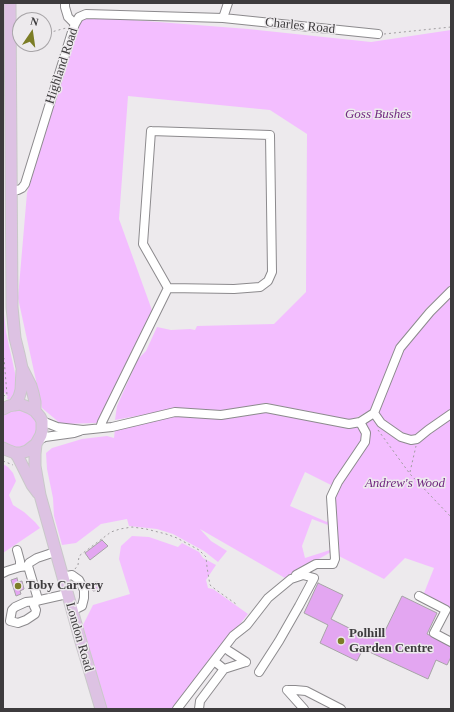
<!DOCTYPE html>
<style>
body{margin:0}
#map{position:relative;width:454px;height:712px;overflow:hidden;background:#edeaed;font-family:Georgia,serif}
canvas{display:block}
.frame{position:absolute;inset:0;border:4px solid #3d3b3d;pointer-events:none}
.north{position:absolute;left:12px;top:12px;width:40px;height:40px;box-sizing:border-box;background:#edeaed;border:1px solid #a7a4a7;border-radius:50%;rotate:13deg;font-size:11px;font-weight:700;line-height:16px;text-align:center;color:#3d3b3d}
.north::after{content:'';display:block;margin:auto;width:14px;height:18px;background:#7c7d26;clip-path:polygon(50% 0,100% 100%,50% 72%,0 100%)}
</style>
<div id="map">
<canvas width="454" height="712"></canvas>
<div class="frame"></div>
<div class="north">N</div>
</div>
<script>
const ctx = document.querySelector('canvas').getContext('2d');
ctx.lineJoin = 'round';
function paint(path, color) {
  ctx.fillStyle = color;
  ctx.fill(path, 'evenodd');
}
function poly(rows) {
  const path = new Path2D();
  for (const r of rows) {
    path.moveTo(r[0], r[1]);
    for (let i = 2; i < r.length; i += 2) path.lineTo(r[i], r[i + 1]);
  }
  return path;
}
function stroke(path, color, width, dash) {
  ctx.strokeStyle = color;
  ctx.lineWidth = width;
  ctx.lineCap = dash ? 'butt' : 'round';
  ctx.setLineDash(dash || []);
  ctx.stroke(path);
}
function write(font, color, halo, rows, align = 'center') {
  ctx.font = font + ' Georgia,serif';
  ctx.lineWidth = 3;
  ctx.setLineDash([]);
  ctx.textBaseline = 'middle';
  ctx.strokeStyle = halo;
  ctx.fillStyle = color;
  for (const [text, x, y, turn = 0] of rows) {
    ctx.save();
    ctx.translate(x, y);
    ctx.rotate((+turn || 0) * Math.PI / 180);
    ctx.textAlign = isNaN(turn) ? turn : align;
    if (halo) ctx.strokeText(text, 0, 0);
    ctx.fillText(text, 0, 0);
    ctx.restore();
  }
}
paint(poly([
 [81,16,248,29,371,42,451,30,451,285,426,309,397,345,372,410,351,420,266,403,222,411,174,409,115,420,117,406,138,359,146,351,157,327,171,330,190,329,195,330,197,326,274,324,306,292,307,134,270,110,128,96,119,219,153,313,97,423,61,424,42,408,18,298,27,193],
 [451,296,451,612,422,598,434,568,405,558,384,579,331,552,285,578,200,529,211,541,227,551,218,562,204,551,173,534,157,529,129,526,127,519,101,524,76,543,62,545,54,516,53,498,47,469,46,453,52,448,82,439,107,436,114,438,115,429,175,416,222,419,265,411,349,426,373,418,404,349,429,318],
 [305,472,333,486,329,518,327,522,290,506],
 [312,519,328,525,330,550,305,558,302,546],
 [3,310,4,314,6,332,17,382,17,388,12,399,9,400,6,398,8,397,3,391],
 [13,409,26,410,36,419,38,433,30,444,18,448,6,444,3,441,3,415,6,412],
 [3,464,8,467,13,473,16,481,9,495,13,505,24,512,35,522,40,528,3,553],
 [132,536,149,537,178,547,182,543,199,552,203,558,216,565,206,580,208,588,213,589,248,614,172,709,107,709,105,708,83,625,93,605,130,594,119,559,121,546]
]), '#f3beff');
const building = poly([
 [102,540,108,546,90,560,85,553,102,540],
 [17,578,18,582,22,581,24,589,20,591,21,594,16,596,11,580,17,578],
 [97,582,99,590,93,591,90,583,97,582],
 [318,583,343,595,331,619,369,638,372,630,383,635,402,596,437,613,427,634,451,646,451,657,447,665,436,660,428,679,363,649,357,661,320,643,328,625,304,613,318,583]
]);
paint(building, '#e3a6f1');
stroke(building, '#a6a3a6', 1);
const minor = poly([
 [65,3,65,7,68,17,75,24],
 [223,18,378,34],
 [151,131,270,135,272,272,268,281,260,287,234,289,168,288,143,244,151,131],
 [11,191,18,190,22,188,25,184,72,32,75,24,79,17,86,14,223,18,228,3],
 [374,413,381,423,401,437,411,440,417,439,428,430,451,414],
 [42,421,57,427,83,430,112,427,175,412,221,415,266,408,349,424,360,422,374,413,400,348,430,312,451,291],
 [100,428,102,422,168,288],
 [39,440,45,437,74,433,80,431],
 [17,550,20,561,20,567],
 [55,552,37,558,29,563,28,566,37,596,36,601,34,606,36,610,35,614,26,620,18,623,10,621,12,610,15,607,26,602,36,601,67,594],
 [3,573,7,571,20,567,28,566],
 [296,575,316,564,333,564,335,559,331,497,338,482,365,442,366,433,360,422],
 [62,577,72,575,79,580,84,590,84,598,82,606,72,611],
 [419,596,446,610,434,633,451,642],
 [229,651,246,662],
 [214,661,224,669,246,662],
 [287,690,295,690,306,691,341,709],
 [287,690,304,709],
 [177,709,233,636,247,625,268,598,291,579,303,575,314,578,299,606,279,641,259,672],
 [199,709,200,701,224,669]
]);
const major = poly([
 [10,3,12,307,15,338,19,354,22,368,31,386,33,393,35,402,35,411],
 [14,405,19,397,21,390,22,370],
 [3,409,9,406,14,405,20,404,30,408,35,411,40,417,42,421,42,430,41,435,36,444,27,451,21,453,15,453,7,450,3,448],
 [36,444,35,454,35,466,40,495,81,642,101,709],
 [15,453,18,457,32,485,38,493]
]);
stroke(minor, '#8c8a8d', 10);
stroke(major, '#c9c8c9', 13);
stroke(poly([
 [44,34,66,28],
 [384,34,451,27],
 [3,396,7,395,4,358],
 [378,430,410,474,451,517],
 [3,461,13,465],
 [410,472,416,446],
 [75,569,78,565,79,556,111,532,120,529,132,527,146,529,166,534,177,538,199,550,206,557,207,567,210,585,215,589,236,604]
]), '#a09da0', 1, [2, 3]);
stroke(minor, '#fff', 8);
stroke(major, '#ddc2e3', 11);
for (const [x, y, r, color] of [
 [18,586,4,"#7c7d26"],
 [341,641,4,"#7c7d26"]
]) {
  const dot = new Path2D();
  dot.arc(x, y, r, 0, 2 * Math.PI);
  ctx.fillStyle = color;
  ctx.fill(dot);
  stroke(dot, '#edeaed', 1.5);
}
write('13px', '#3d3b3d', '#edeaed', [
 ["Charles Road",300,26,6],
 ["Highland Road",62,66,-72],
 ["London Road",79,637,74]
]);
write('italic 13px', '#712980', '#edeaed', [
 ["Goss Bushes",378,115],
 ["Andrew's Wood",405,484]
]);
write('bold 13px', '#3d3b3d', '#edeaed', [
 ["Toby Carvery",26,586],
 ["Polhill",349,634],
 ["Garden Centre",349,649]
], 'left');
</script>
